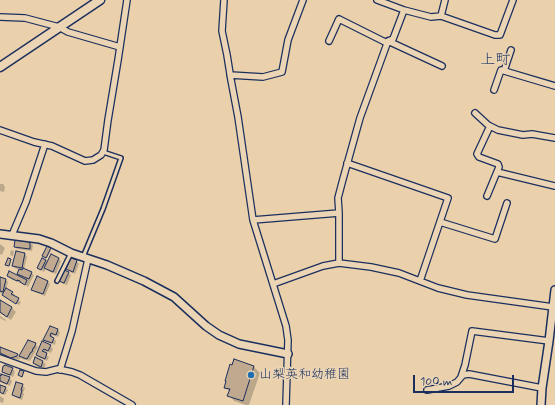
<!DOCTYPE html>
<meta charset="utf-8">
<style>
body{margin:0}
#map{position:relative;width:555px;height:405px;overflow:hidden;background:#ead1ac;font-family:Mynerve,sans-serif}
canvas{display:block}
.scale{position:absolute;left:413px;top:375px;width:101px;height:18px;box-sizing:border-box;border:2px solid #1b2f5e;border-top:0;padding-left:5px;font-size:12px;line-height:14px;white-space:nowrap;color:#1b2f5e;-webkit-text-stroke:3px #ebd5b4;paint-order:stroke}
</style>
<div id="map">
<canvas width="555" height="405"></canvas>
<div class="scale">100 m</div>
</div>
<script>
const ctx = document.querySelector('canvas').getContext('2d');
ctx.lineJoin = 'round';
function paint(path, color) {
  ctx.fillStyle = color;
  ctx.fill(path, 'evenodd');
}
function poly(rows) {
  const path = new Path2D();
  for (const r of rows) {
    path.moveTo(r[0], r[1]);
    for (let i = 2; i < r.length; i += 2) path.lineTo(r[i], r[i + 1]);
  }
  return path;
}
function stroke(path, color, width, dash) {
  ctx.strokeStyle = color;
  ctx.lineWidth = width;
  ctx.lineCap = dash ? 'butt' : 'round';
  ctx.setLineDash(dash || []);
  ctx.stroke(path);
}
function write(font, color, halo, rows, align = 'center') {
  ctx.font = font + ' Mynerve,"Klee One",sans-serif';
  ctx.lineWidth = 3;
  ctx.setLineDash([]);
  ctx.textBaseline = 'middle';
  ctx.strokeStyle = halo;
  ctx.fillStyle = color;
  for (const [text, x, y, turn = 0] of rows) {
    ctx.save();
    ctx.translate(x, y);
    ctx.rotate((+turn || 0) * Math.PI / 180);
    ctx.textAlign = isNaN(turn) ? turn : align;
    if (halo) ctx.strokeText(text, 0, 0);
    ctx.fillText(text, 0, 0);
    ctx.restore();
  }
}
paint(poly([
 [0,184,3,184,5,187,4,192,0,191],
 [30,243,33,245,32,251,17,249,15,246],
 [0,244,5,248,2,255,0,254],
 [50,249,51,250,47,258,45,257],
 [11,250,14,251,13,256,10,255],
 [25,254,27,257,24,269,31,273,34,275,28,287,22,282,20,282,20,283,11,279,8,276,17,276,20,269,16,269,13,266],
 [58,258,61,261,56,274,48,271,46,268,44,272,38,268,46,260,48,263],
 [77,261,79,264,75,274,70,272,67,269],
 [68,272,71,275,67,285,63,284,61,281],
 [5,279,8,282,6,289,12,292,15,295,14,297,21,302,19,305,6,298,3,295,4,294,0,293,0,280],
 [48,282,50,284,45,296,35,292,33,289],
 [0,301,12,308,16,312,11,320,0,313],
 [0,316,6,320,5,321,0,318],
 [50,327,58,330,60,333,58,337,53,335,52,338,56,341,55,345,47,342,45,339],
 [28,342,35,344,38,347,30,361,22,359,21,357,20,359,15,360,0,354,0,348,18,355,19,357],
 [43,343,50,346,53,349,51,353,46,351,45,354,49,357,47,361,40,358,37,355],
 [36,358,43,362,46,364,44,369,36,366,34,363],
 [235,360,254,367,260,373,249,405,246,405,234,401,229,395,230,392,225,387],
 [12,369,15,371,13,377,6,374,3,371],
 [9,378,12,381,10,386,2,383,0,381,0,379],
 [22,385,25,388,23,393,24,394,22,400,15,397,13,395],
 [0,386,5,388,8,390,5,395,0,393],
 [0,396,4,399,3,403,0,402]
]), '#0003');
const building = poly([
 [15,240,30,242,30,249,14,247,15,240],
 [47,246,51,248,46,258,42,256,47,246],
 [16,251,25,253,22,268,12,266,16,251],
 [51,254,59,258,53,272,44,268,51,254],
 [8,258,11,259,9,266,5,265,8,258],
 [42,258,46,260,41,270,37,268,42,258],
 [71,258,77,260,73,272,66,269,71,258],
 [23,268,32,272,29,279,17,274,19,269,22,270,23,268],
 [64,270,69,272,64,283,59,281,64,270],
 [9,271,27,280,25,285,20,282,20,281,17,280,17,281,7,276,9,271],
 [37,276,48,281,43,294,31,290,37,276],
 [0,277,6,279,3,292,0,291,0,277],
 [6,288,13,292,11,294,19,298,16,304,2,295,6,288],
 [0,300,12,307,7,317,0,312,0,300],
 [50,326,58,329,56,335,51,333,50,336,54,338,52,343,43,340,50,326],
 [28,340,36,343,34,348,33,348,32,352,31,352,27,359,19,356,28,340],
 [42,341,51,345,48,351,44,349,42,351,47,353,45,359,36,355,42,341],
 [0,347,18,354,17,356,11,358,0,353,0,347],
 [35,357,43,361,41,367,33,363,35,357],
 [234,359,254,366,243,401,227,396,230,389,224,388,226,381,225,381,230,364,232,365,234,359],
 [5,365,13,368,10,375,2,372,3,366,4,366,5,365],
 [20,370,24,371,22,377,18,375,20,370],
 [1,374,10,377,7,384,0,381,0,375,1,376,1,374],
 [16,382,23,384,21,390,22,390,20,398,12,395,16,382],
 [0,385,6,387,3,394,0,392,0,385]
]);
paint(building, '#c0a98e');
stroke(building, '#1b2f5e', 1);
const service = poly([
 [83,257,103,209,121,158,103,152],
 [57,281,71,253]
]);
const minor = poly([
 [224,0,222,31,227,55,231,80,238,117,253,220,286,326,288,340,286,405],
 [377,0,404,10,431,17,441,16,495,35,500,35,513,0],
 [441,16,445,0],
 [0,17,25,18,59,27,68,32,120,47],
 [329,41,339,19,387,43],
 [388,41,442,66],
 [504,71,511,50],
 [230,75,263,77,282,72,288,40,303,0],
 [494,90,501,70,555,86],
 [475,113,488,125,498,130,523,135,532,134,555,138],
 [0,130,34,142,52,146,85,161,93,160,101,155,104,150,108,120,118,60,127,0],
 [347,163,448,198,420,281],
 [497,172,555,186],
 [487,196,499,167,498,164,479,157,477,154,490,126],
 [253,220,339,213],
 [440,222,495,239,507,203],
 [12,235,26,202,45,144],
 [339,263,339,213,338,198,343,179,360,118,388,41,393,39,404,10],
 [273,284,323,266,339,263,371,267,399,273,438,288,467,295,553,307],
 [0,358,36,371,46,372,58,369,72,372,80,375,132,405],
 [60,370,72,331,88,259],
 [461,377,465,365,472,331,549,341],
 [427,390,449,386,457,382,463,375,469,374,542,388]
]);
const tertiary = poly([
 [0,234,39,239,51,243,71,253,107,265,144,281,174,297,206,326,219,335,239,344,288,354],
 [541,405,542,388,549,341,555,290]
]);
const secondary = poly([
 [0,67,100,0]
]);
stroke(service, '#1b2f5e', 6);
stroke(minor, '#1b2f5e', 8);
stroke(tertiary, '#1b2f5e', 10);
stroke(secondary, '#1b2f5e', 11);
stroke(service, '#ebd5b4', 3);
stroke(minor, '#ebd5b4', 5.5);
stroke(tertiary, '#ebd5b4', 7);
stroke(secondary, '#ebd5b4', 8);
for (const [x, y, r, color] of [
 [251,375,4,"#1f6fb2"]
]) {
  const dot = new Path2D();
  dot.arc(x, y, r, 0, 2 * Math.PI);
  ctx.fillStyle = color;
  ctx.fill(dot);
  stroke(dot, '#ebd5b4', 1.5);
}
write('13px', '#1b2f5e', '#ebd5b4', [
 ["山梨英和幼稚園",259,375]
], 'left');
write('15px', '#1b2f5e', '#ebd5b4', [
 ["上町",495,61]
]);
</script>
